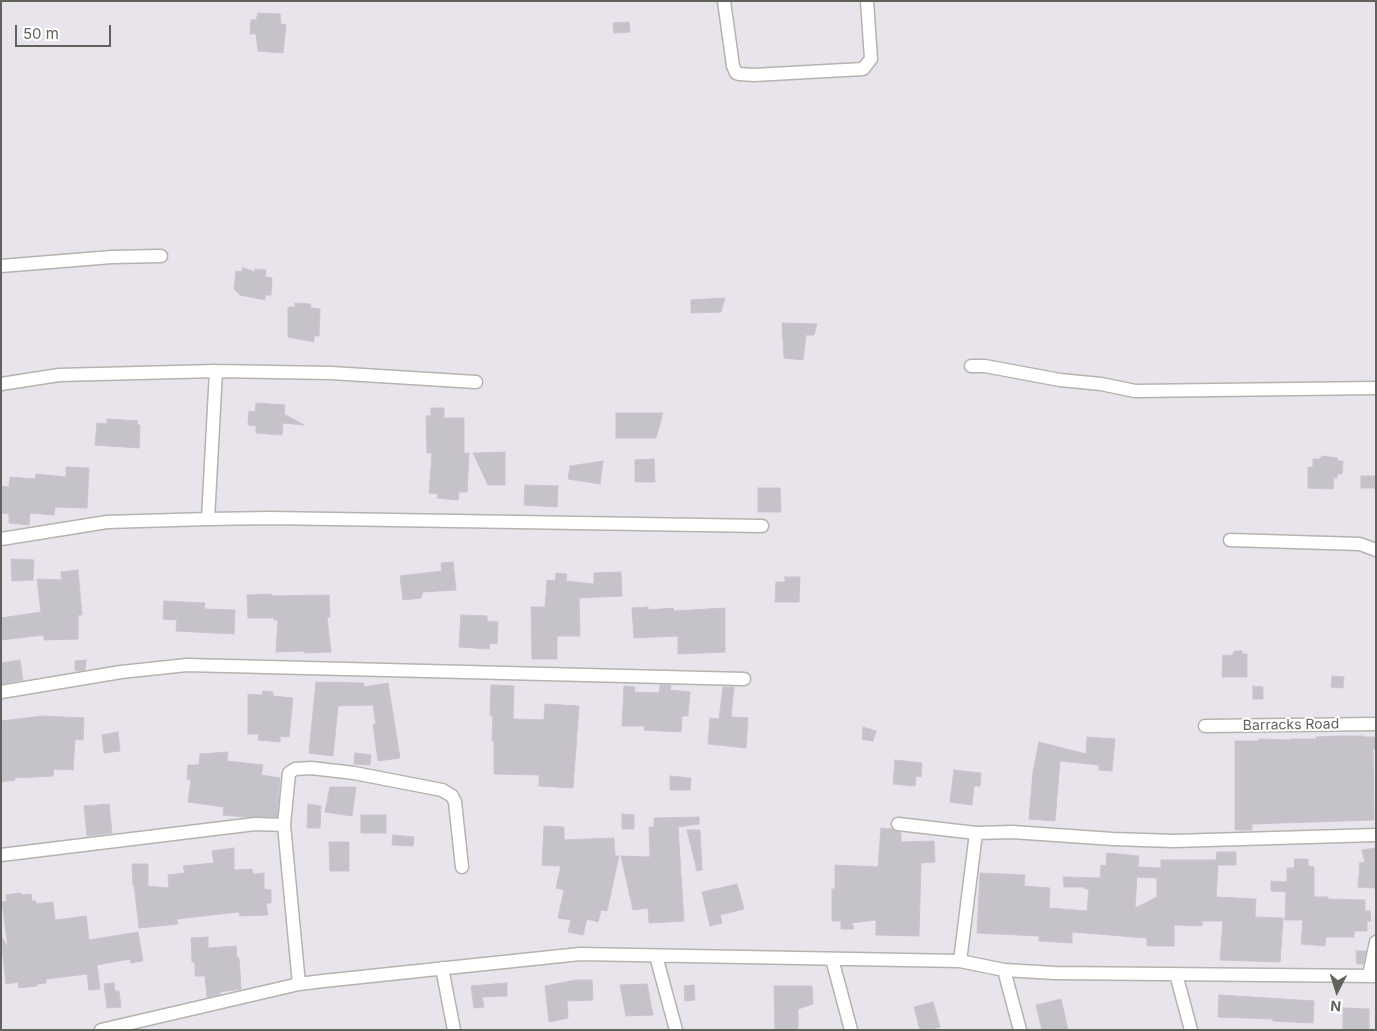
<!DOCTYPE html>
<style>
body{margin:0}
#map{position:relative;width:1377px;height:1031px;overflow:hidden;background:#e9e4ec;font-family:Inter,sans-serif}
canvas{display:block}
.frame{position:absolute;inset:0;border:2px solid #60625c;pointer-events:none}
.north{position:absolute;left:1312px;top:966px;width:50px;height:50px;-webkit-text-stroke:4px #fff;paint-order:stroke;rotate:185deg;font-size:14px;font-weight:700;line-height:20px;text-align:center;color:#60625c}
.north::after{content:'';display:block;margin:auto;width:18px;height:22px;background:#60625c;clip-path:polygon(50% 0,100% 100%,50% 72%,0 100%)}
.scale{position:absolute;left:15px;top:25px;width:96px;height:22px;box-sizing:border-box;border:2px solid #60625c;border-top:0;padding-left:6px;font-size:15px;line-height:18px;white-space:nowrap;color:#60625c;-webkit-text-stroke:4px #fff;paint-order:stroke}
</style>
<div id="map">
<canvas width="1377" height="1031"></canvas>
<div class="frame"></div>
<div class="north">N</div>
<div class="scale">50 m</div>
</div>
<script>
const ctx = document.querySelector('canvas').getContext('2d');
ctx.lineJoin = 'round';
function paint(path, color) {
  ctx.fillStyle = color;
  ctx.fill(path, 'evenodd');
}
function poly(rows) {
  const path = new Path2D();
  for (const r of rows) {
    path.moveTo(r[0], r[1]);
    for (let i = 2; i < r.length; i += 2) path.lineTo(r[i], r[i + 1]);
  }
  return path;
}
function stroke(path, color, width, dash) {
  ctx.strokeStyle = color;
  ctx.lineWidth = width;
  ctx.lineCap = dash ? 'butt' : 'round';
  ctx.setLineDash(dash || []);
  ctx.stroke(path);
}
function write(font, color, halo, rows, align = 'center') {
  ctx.font = font + ' Inter,sans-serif';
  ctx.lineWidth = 4;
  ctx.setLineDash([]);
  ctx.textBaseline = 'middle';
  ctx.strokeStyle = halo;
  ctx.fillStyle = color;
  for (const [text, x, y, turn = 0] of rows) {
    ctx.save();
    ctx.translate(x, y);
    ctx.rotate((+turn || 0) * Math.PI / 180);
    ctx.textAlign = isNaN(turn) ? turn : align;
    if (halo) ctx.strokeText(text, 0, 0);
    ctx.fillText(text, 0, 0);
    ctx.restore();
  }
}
const building = poly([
 [258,13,280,14,281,24,286,25,283,53,258,51,256,34,250,34,251,20,256,20,258,13],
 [629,22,630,32,614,33,613,23,629,22],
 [243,268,255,272,255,269,266,270,265,277,272,278,271,295,265,295,265,300,240,295,234,289,236,271,241,272,243,268],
 [725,298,721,312,691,313,691,300,725,298],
 [295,303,310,304,311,308,320,309,319,336,314,336,314,342,288,337,288,307,295,307,295,303],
 [782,323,817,324,814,335,806,335,803,360,784,358,782,323],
 [256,403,285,405,284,414,304,425,283,423,282,435,256,433,256,426,248,425,249,411,255,412,256,403],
 [431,408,444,408,444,418,464,418,464,453,469,453,467,492,459,492,458,500,437,498,438,494,429,493,432,453,427,453,426,416,431,416,431,408],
 [616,413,663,413,656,438,616,438,616,413],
 [107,419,138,421,137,425,140,425,139,448,95,445,97,423,107,424,107,419],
 [505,452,505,485,488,485,473,453,505,452],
 [1322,456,1337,458,1339,461,1343,461,1342,474,1337,474,1337,478,1334,477,1333,489,1308,488,1308,467,1313,467,1313,459,1320,459,1322,456],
 [654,459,655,482,635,482,635,460,654,459],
 [603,461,600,484,568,479,570,466,603,461],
 [66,467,89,468,87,508,55,507,54,515,30,513,29,525,9,523,9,514,1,513,1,486,9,487,10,477,35,479,36,474,66,477,66,467],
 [1361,476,1376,476,1376,488,1361,488,1361,476],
 [525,485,558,486,557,507,524,505,525,485],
 [758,488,780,488,781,512,758,512,758,488],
 [11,559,34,560,33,580,12,581,11,559],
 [453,562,456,590,423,592,421,598,403,600,400,576,442,571,441,563,453,562],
 [78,570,82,615,78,615,78,639,44,640,44,635,1,640,1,618,41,612,37,579,62,580,61,572,78,570],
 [621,572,622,596,579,598,580,636,557,636,557,659,532,659,531,607,545,607,547,580,555,581,556,573,567,574,566,581,594,584,594,573,621,572],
 [785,577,800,577,799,602,775,602,776,582,785,582,785,577],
 [271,594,271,596,329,595,330,617,327,617,331,652,304,653,304,651,276,652,278,620,274,620,274,618,248,618,247,595,271,594],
 [164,601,205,603,204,609,235,610,234,634,176,631,177,620,163,619,164,601],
 [648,607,648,610,673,608,674,611,725,608,725,652,678,654,678,636,634,638,632,608,648,607],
 [461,615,487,616,487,621,498,622,497,644,490,643,489,649,459,647,461,615],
 [1235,651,1242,651,1242,654,1247,654,1247,677,1222,677,1223,655,1231,656,1235,651],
 [20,660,23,680,1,684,1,663,20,660],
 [86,660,85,670,75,671,75,661,86,660],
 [1332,676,1344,677,1343,688,1331,687,1332,676],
 [316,682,364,683,364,687,388,683,400,758,378,761,373,724,376,724,373,705,338,706,333,756,309,753,316,682],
 [491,685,514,686,513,719,544,720,545,704,579,706,573,788,539,786,539,775,494,774,494,741,492,741,493,716,490,716,491,685],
 [660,685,671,685,670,690,690,692,688,716,682,716,681,732,644,730,645,726,622,726,624,686,635,687,634,692,659,693,660,685],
 [1253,686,1263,687,1263,699,1253,699,1253,686],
 [723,687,734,687,731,717,748,718,746,748,708,744,710,718,719,719,723,687],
 [263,691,273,692,273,696,293,698,289,737,280,736,280,742,258,740,259,734,248,734,248,694,262,695,263,691],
 [43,716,84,718,83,740,75,739,73,770,54,769,53,776,15,778,15,780,1,782,1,721,43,716],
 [863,727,876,731,873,741,862,739,863,727],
 [118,732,120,751,104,753,102,735,118,732],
 [1338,736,1363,736,1363,737,1376,737,1376,749,1373,749,1374,820,1252,824,1252,830,1235,830,1235,741,1259,741,1259,739,1290,740,1290,739,1316,739,1316,737,1338,736],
 [1087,737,1115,739,1112,771,1099,770,1099,765,1060,761,1055,821,1029,819,1033,772,1039,742,1086,754,1087,737],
 [228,752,227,761,263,765,261,775,280,778,277,817,244,817,223,815,224,807,188,802,191,780,187,779,188,765,199,765,200,754,228,752],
 [355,753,371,755,370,765,354,764,355,753],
 [895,760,922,763,921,777,916,776,915,786,893,784,895,760],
 [954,770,981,773,980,786,974,786,972,805,950,802,954,770],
 [670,776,691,778,690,790,670,790,670,776],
 [330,787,356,787,352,816,325,812,330,787],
 [109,804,112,833,87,836,84,806,109,804],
 [308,804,321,806,320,828,307,828,308,804],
 [622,814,634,815,634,829,622,829,622,814],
 [361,815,386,815,386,833,361,833,361,815],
 [699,817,699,824,678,827,684,921,649,923,648,908,633,910,621,856,650,857,649,827,654,827,654,818,699,817],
 [544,826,564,827,564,840,614,838,615,856,619,856,607,911,601,910,598,922,587,919,583,935,568,932,571,920,558,918,564,890,556,888,561,866,542,865,544,826],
 [881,828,892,829,901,833,901,842,934,841,935,862,921,863,919,936,876,935,876,920,852,923,854,929,841,929,841,921,832,921,832,889,835,889,835,865,878,867,881,828],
 [687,830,700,830,702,870,697,871,687,830],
 [393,835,414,837,413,846,392,845,393,835],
 [329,842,349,842,349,871,330,871,329,842],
 [234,848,234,870,252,869,253,874,264,873,264,889,271,890,271,903,266,903,268,915,240,916,239,912,177,919,178,924,139,928,134,885,133,885,132,864,148,864,148,886,169,888,168,875,185,873,183,866,214,863,212,851,234,848],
 [1376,848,1375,888,1358,887,1360,862,1365,863,1362,850,1376,848],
 [1217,852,1236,852,1236,865,1218,865,1216,897,1256,899,1255,917,1283,918,1280,962,1220,960,1223,921,1202,921,1202,926,1174,925,1174,946,1147,946,1147,938,1072,932,1072,943,1039,941,1039,936,977,933,980,873,1025,875,1024,886,1050,888,1049,908,1087,911,1089,889,1085,889,1085,887,1064,887,1063,877,1100,878,1101,865,1106,866,1107,853,1139,856,1138,867,1161,868,1161,860,1216,860,1217,852],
 [1137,877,1157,878,1157,897,1135,908,1137,877],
 [1295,859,1308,859,1308,866,1314,867,1314,897,1328,897,1328,899,1365,900,1365,911,1370,911,1371,921,1367,921,1367,931,1354,931,1354,937,1326,937,1325,946,1301,944,1303,920,1285,920,1286,892,1271,891,1271,881,1287,882,1287,868,1294,868,1295,859],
 [737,884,744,909,720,915,722,923,710,926,702,892,737,884],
 [20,893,22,895,31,894,32,901,36,901,36,904,53,902,55,920,86,916,89,940,138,932,143,961,131,963,130,959,97,965,100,989,89,990,87,974,46,979,46,983,37,984,37,986,19,988,18,982,6,984,1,936,8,948,2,902,7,901,6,895,20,893],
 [208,937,208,948,236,946,237,958,239,958,241,989,220,992,220,994,207,997,205,976,195,976,195,962,192,962,191,938,208,937],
 [1356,951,1366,951,1363,964,1357,964,1356,951],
 [576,980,592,980,593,1000,567,1001,568,1018,549,1022,545,986,576,980],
 [114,983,115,991,119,991,121,1007,107,1008,104,984,114,983],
 [507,983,507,996,482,997,484,1007,474,1008,471,986,507,983],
 [647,984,653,1015,626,1016,620,985,647,984],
 [694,985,695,1000,685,1001,684,986,694,985],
 [774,986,812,986,813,1004,798,1009,798,1030,775,1030,774,986],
 [1219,995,1314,1001,1313,1023,1273,1021,1273,1019,1218,1017,1219,995],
 [1061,999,1068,1030,1042,1030,1036,1005,1061,999],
 [933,1002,940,1027,929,1030,920,1030,914,1007,933,1002],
 [1343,1008,1369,1009,1369,1030,1343,1030,1343,1008]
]);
paint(building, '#c6c2ca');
stroke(building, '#c9c3d0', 1);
const street = poly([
 [724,1,733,66,736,73,739,74,754,75,863,69,871,59,867,1],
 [1,266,112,257,161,256],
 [971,366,985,366,1060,380,1101,384,1135,391,1376,388],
 [1,384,59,375,216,371,331,373,476,382],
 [208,519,216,371],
 [1,539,107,522,208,519,270,518,762,526],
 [1230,540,1360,544,1376,550],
 [1,692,121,672,187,665,744,679],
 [1205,726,1376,724],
 [898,824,976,833,1012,832,1113,839,1174,841,1376,835],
 [284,825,289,773,295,769,311,768,354,773,442,790,452,796,455,802,462,867],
 [1,855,255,824,284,825,299,984],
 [656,956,676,1030],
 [832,959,851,1030],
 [960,961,976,833],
 [442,968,454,1030],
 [1004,970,1020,1030],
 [1176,974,1191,1030],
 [1369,975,1376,942],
 [101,1030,299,984,323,981,580,954,960,961,1004,970,1055,973,1376,976]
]);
stroke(street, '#b2b4af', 15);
stroke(street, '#fff', 12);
write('14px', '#60625c', '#fff', [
 ["Barracks Road",1291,725,-1]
]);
</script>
